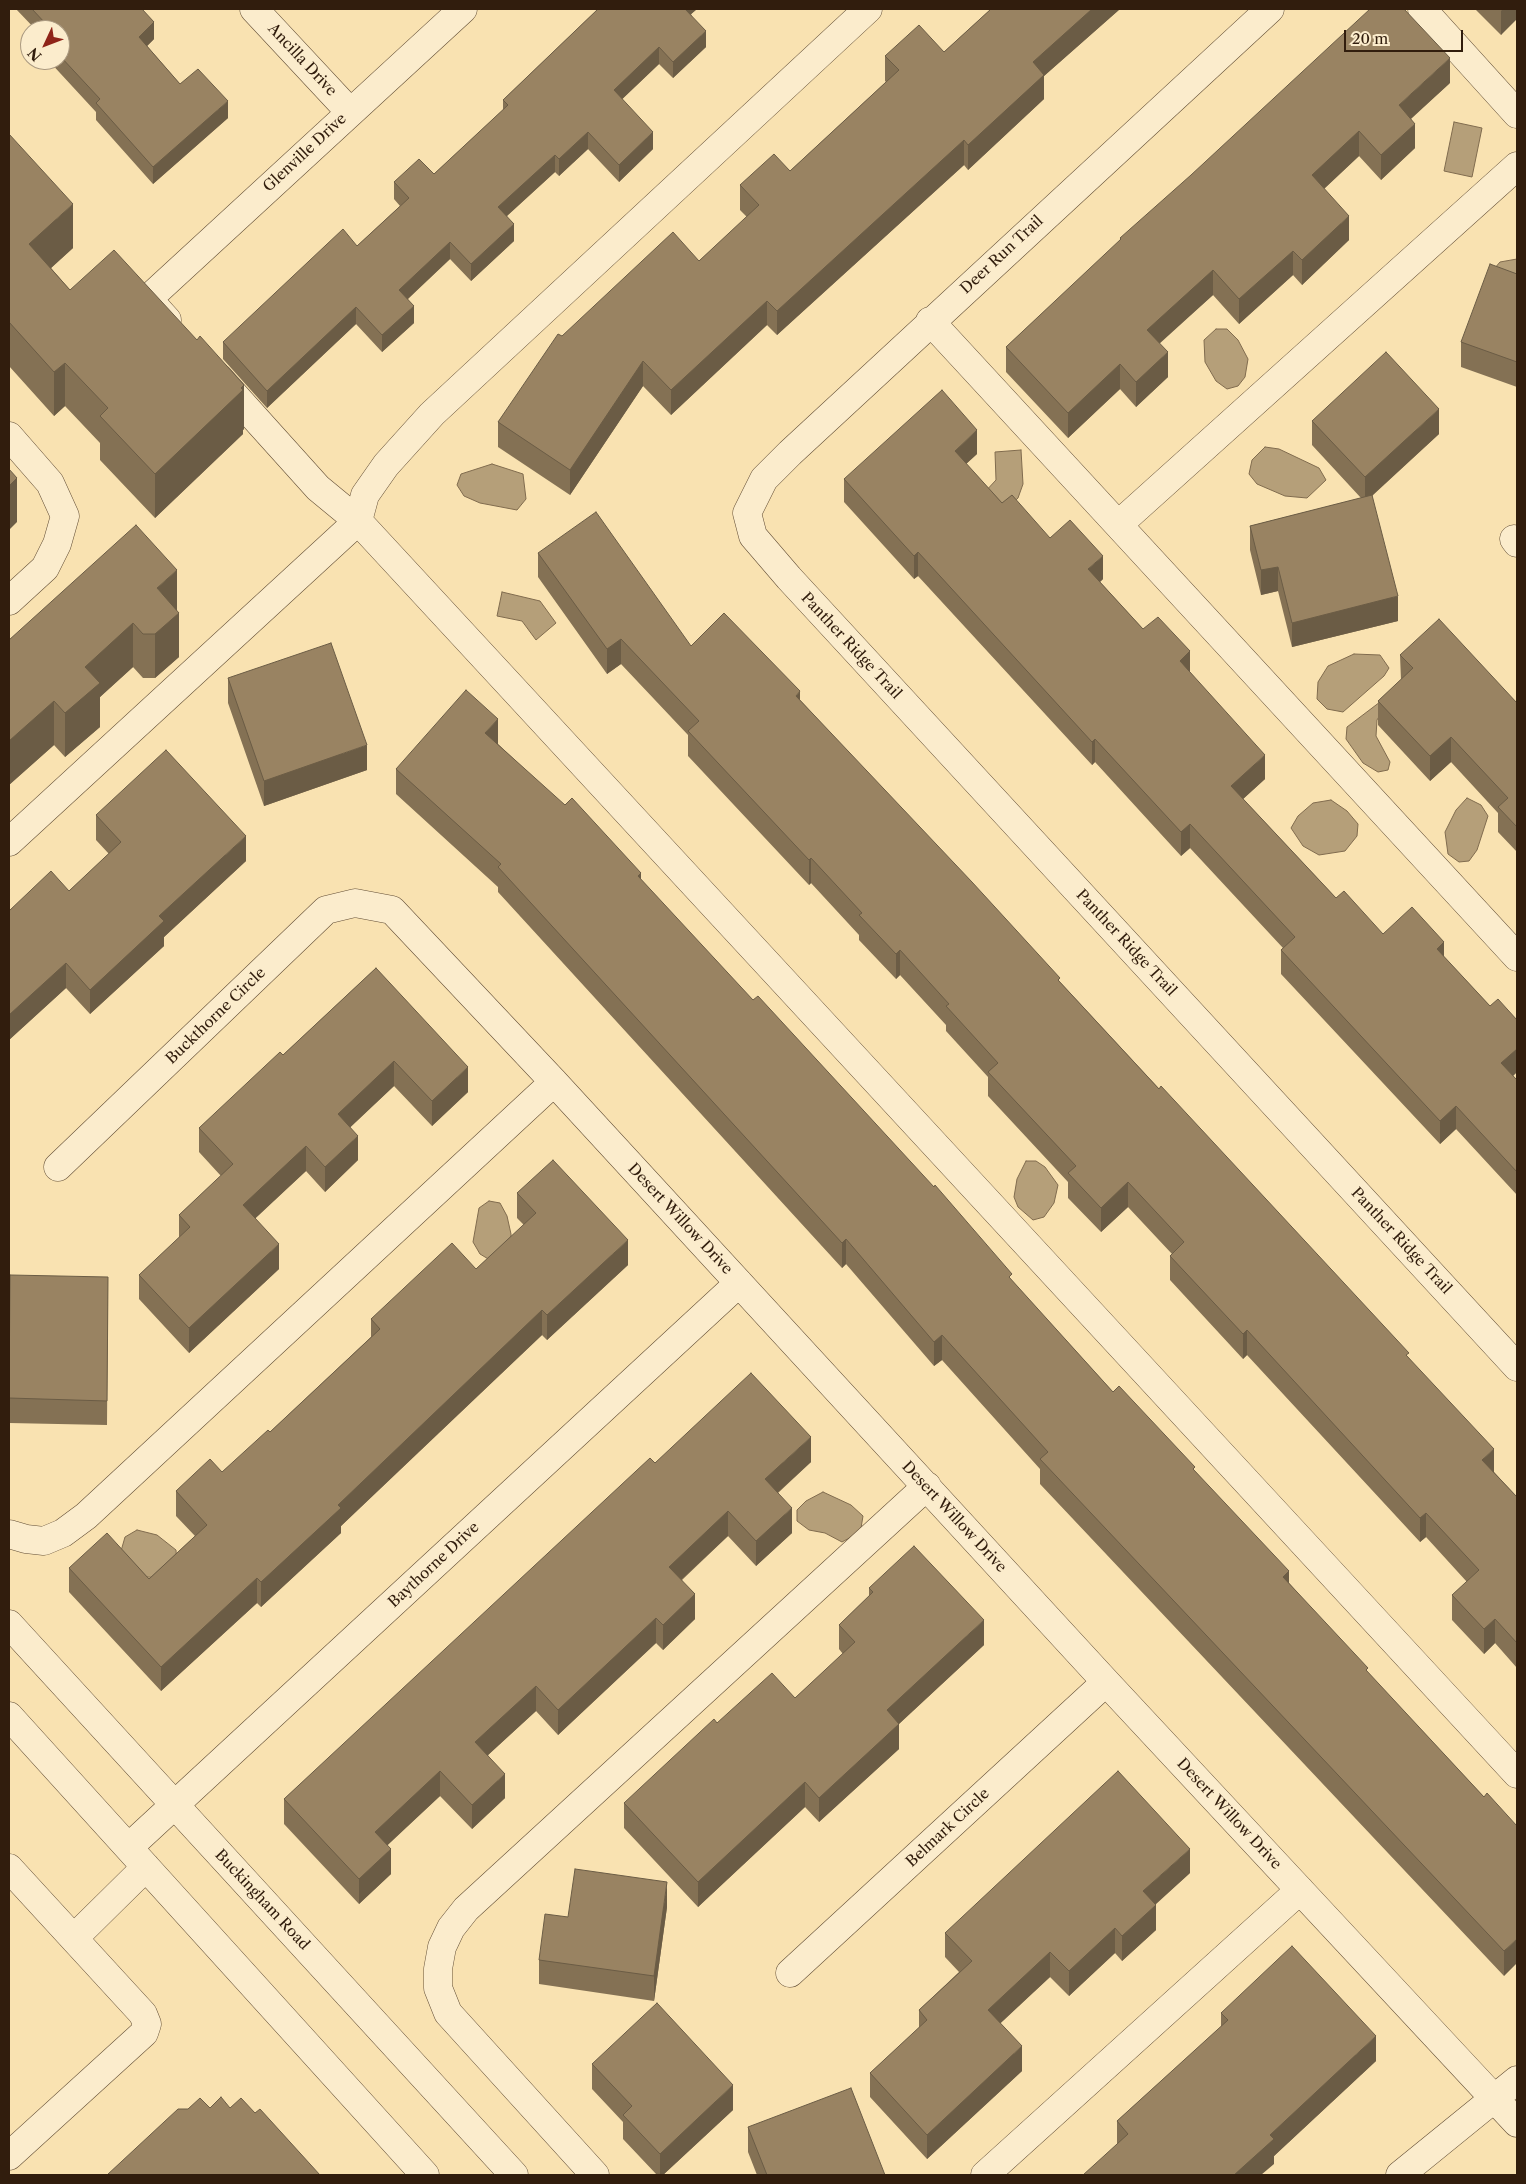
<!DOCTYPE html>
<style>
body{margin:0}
#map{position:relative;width:1526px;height:2184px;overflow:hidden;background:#f9e2b1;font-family:"Libre Caslon Text",serif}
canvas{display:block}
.frame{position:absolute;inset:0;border:10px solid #311d0d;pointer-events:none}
.north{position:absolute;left:20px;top:20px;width:50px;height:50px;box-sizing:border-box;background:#fbeccc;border:1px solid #aa9980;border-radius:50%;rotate:227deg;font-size:14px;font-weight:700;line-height:20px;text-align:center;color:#311d0d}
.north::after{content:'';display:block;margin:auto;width:18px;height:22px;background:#8f2418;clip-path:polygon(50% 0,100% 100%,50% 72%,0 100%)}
.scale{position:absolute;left:1344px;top:30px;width:119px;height:22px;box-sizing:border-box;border:2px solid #311d0d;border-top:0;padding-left:6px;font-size:15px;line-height:18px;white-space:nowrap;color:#311d0d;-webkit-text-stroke:4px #fbeccc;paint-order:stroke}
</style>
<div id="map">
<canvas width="1526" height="2184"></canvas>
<div class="frame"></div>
<div class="north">N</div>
<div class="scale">20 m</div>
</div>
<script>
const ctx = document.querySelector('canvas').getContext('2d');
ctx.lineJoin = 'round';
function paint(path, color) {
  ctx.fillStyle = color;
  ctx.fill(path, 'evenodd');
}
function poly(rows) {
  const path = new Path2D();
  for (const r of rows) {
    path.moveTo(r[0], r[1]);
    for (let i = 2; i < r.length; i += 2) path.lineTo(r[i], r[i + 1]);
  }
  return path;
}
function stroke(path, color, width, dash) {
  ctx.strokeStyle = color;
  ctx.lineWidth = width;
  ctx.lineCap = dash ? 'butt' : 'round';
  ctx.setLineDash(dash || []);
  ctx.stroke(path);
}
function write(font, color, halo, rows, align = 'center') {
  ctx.font = font + ' "Libre Caslon Text",serif';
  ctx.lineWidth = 4;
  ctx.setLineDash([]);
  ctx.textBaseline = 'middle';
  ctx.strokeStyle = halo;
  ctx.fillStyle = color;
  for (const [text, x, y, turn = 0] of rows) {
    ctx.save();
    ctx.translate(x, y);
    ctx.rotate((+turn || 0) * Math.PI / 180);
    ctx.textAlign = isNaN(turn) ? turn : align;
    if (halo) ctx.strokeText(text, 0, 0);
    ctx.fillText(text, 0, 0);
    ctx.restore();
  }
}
const water = poly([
 [1454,122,1482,128,1472,177,1444,171,1454,122],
 [1517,259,1517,288,1494,269,1500,262,1517,259],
 [1216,329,1227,329,1238,340,1248,359,1245,377,1238,386,1227,389,1216,381,1205,362,1204,340,1216,329],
 [1265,447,1279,449,1319,468,1326,480,1307,498,1285,496,1257,484,1249,474,1252,460,1265,447],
 [1021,450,1023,484,1018,498,1001,514,983,494,996,480,995,452,1021,450],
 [492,464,523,474,526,499,517,510,480,503,464,496,457,485,461,474,492,464],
 [502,592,540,601,556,623,536,640,522,621,497,616,502,592],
 [1354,654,1380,655,1389,668,1384,676,1343,712,1327,709,1317,699,1318,682,1328,666,1354,654],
 [1380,702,1384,708,1377,720,1376,736,1390,762,1388,770,1378,772,1363,763,1346,739,1347,727,1380,702],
 [1467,798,1481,805,1488,816,1477,850,1469,861,1459,862,1448,854,1445,832,1456,810,1467,798],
 [1331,800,1347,811,1358,824,1357,836,1345,851,1319,855,1303,846,1291,828,1298,816,1313,803,1331,800],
 [1026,1161,1036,1161,1045,1167,1058,1185,1054,1203,1044,1217,1033,1220,1018,1207,1014,1197,1017,1179,1026,1161],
 [489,1201,500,1203,507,1216,511,1234,511,1252,495,1263,480,1254,473,1242,479,1208,489,1201],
 [823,1492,851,1505,863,1516,861,1528,853,1536,842,1542,825,1533,809,1530,797,1521,797,1510,806,1501,823,1492],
 [137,1530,157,1535,176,1550,177,1567,166,1578,147,1577,121,1551,125,1537,137,1530]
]);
paint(water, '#b59f79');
stroke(water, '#806b4e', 1);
const minor = poly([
 [254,9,350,112],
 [868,9,432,414,386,465,365,495,358,521,1517,1774],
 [1270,9,790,453,764,479,747,513,753,536,789,578,1517,1367],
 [1422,9,1517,114],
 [167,320,148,299,463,9],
 [930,321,1517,957],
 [9,436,50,483,65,516,57,544,45,568,9,601],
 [1119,524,1517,166],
 [1514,539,1517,543],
 [9,842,358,521,318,488,219,378],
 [58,1167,326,910,355,903,392,910,554,1082,1106,1682,1517,2123],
 [9,1534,26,1539,44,1541,63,1533,86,1516,554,1082],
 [9,1624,514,2175],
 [9,1716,425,2175],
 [129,1847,739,1283],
 [9,1868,143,2014,147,2024,144,2033,9,2156],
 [74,1938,146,1867],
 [790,1973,1106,1682],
 [595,2175,448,2013,438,1988,438,1969,442,1947,451,1928,466,1909,927,1486],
 [985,2175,1300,1890],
 [1400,2175,1517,2080]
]);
stroke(minor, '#634e36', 29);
stroke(minor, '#fbeccc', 28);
paint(poly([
 [16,9,142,9,154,39,147,46,180,84,228,118,153,184,96,120,96,112,48,60,60,60,60,30,36,30],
 [598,9,697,9,691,14,706,47,673,78,659,64,622,99,653,149,619,182,588,149,559,176,555,172,507,216,514,241,471,281,450,259,408,299,414,323,382,352,356,324,267,408,223,359,223,342,357,246,400,206,394,199,394,182,434,174,503,110,503,100],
 [991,9,1120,9,1044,76,1044,99,968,170,964,165,777,335,767,325,671,415,643,386,570,495,498,447,498,422,562,336,699,261,747,217,740,210,740,185,790,171,886,82,885,81,885,56,944,52],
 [1475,9,1517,9,1501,35],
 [1450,83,1411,118,1415,148,1381,180,1359,156,1324,189,1349,240,1302,285,1293,275,1239,324,1213,295,1159,343,1168,377,1136,407,1120,389,1068,438,1006,372,1006,347,1120,241,1120,238],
 [9,134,73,248,51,268,70,290,244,429,243,430,243,434,155,518,100,460,100,443,65,406,54,416,9,366],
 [1517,274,1517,387,1461,367,1461,342],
 [1312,421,1439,434,1372,496,1398,621,1292,647,1278,591,1261,595,1250,550,1250,526,1361,498,1312,445],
 [977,454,966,464,1002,503,1050,538,1103,579,1100,582,1143,629,1190,672,1265,779,1243,799,1336,898,1383,934,1444,957,1490,1006,1517,1020,1517,1072,1513,1076,1517,1080,1517,1195,1456,1129,1440,1144,1281,974,1281,950,1283,948,1190,848,1181,856,1095,762,1092,765,918,576,914,579,844,502,844,479],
 [538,553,691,646,800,700,1060,982,1409,1358,1494,1472,1517,1497,1517,1668,1495,1643,1484,1654,1452,1620,1452,1595,1467,1582,1426,1537,1420,1542,1247,1355,1243,1359,1170,1280,1170,1256,1172,1254,1128,1207,1101,1232,1068,1198,1068,1182,988,1096,988,1077,946,1031,946,1025,900,975,896,979,859,940,859,935,811,883,809,885,688,756,688,735,621,664,607,674,538,577],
 [177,611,179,657,155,678,143,678,133,667,100,697,100,727,65,757,54,745,9,785,9,640],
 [1400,655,1517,703,1517,852,1498,832,1498,813,1451,762,1430,781,1378,725,1378,701,1401,680],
 [228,678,367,770,264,806,228,703],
 [498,744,641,880,1012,1281,1113,1392,1195,1471,1289,1583,1368,1673,1484,1797,1517,1826,1504,1976,1040,1484,1040,1469,942,1360,934,1366,846,1264,842,1268,498,892,498,887,396,794,396,769],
 [96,815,246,861,164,937,164,946,90,1014,66,988,9,1040,9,911,69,891,109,854,96,840],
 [376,968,468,1092,432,1126,394,1086,350,1127,358,1160,325,1192,306,1171,255,1218,279,1269,189,1353,139,1299,139,1275,179,1238,179,1215,221,1176,199,1152,199,1128,283,1055],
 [517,1193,628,1265,547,1340,542,1335,341,1526,341,1533,261,1607,257,1603,161,1691,69,1592,69,1568,149,1579,195,1536,176,1516,176,1491,222,1472,270,1432,371,1337,371,1319,476,1269,524,1225,517,1218],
 [108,1277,107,1425,9,1423,9,1341],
 [811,1462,778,1493,792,1533,756,1566,728,1536,682,1580,695,1619,663,1650,656,1643,558,1735,536,1711,488,1755,505,1798,472,1829,440,1796,387,1845,391,1874,359,1904,284,1824,284,1799,655,1463],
 [869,1588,984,1645,899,1724,899,1749,819,1822,805,1807,698,1907,624,1828,624,1803,795,1698,843,1654,839,1649,839,1625,869,1596],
 [1190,1873,1155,1904,1156,1930,1122,1961,1115,1953,1069,1996,1050,1977,1000,2023,1022,2071,927,2159,870,2097,870,2073,919,2028,919,2010,959,1972,945,1957,945,1933],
 [667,1907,654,2001,539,1984,539,1960,568,1917],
 [1221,2013,1376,2061,1274,2156,1274,2164,1117,2144,1117,2121,1221,2027],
 [592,2064,733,2110,663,2175,657,2175,623,2139,623,2122,592,2089],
 [748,2127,885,2175,757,2175,748,2152]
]), '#847154');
paint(poly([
 [682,9,697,9,682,22],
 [1092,9,1120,9,1044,76,1044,99,968,170,968,145,1033,62],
 [1503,9,1517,9,1517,19,1501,35,1501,11],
 [154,22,154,39,139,54,139,37],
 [706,31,706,47,673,78,673,62],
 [659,47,659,64,614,107,614,90],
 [1450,58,1450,83,1399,130,1399,105],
 [228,101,228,118,153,184,153,167],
 [1415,124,1415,148,1381,180,1381,155],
 [1359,131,1359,156,1312,200,1312,175],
 [588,132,588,149,559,176,559,159],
 [653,132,653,149,619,182,619,165],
 [964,140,964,165,777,335,777,311],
 [555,155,555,172,498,224,498,207],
 [73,204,73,248,29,288,29,244],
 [1349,216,1349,240,1302,285,1302,260],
 [514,224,514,241,471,281,471,264],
 [450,242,450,259,399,307,399,290],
 [1293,251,1293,275,1239,324,1239,299],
 [1213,270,1213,295,1147,355,1147,330],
 [767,301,767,325,671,415,671,390],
 [414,306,414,323,382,352,382,335],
 [356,307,356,324,267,408,267,391],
 [1168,352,1168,377,1136,407,1136,382],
 [643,361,643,386,570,495,570,470],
 [65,363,65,406,54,416,54,372],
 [1120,364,1120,389,1068,438,1068,413],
 [244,385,244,429,243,430,243,434,155,518,155,474],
 [1439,409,1439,434,1365,502,1365,477],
 [977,430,977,454,955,474,955,451],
 [17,478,17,522,9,530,9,486],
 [918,552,918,576,914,579,914,556],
 [1103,556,1103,579,1088,593,1088,569],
 [1278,567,1278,591,1261,595,1261,570],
 [177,570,177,614,157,588],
 [1398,596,1398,621,1292,647,1292,623],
 [179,613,179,657,155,678,155,634],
 [133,623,133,667,100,697,100,727,65,757,65,713,85,667],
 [621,639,621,664,607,674,607,649],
 [1190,651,1190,675,1180,661],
 [800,691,800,716,796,696],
 [54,701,54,745,9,785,9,741],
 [498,719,498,744,485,758,485,733],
 [1451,737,1451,762,1430,781,1430,756],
 [1095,739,1095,762,1092,765,1092,742],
 [367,745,367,770,264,806,264,781],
 [1265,755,1265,779,1231,810,1231,786],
 [1190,824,1190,848,1181,856,1181,832],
 [246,836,246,861,164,937,164,946,90,1014,90,990,159,916],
 [811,858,811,883,809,885,809,860],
 [641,873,641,898,638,876],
 [1444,942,1444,966,1437,949],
 [900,950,900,975,896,979,896,954],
 [66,963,66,988,9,1040,9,1015],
 [1517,1049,1517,1072,1501,1087,1501,1063],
 [394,1061,394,1086,338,1139,338,1114],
 [468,1067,468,1092,432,1126,432,1101],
 [1456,1106,1456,1129,1440,1144,1440,1121],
 [358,1136,358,1160,325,1192,325,1167],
 [306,1146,306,1171,243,1230,243,1205],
 [1128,1182,1128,1207,1101,1232,1101,1208],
 [846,1239,846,1264,842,1268,842,1243],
 [628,1240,628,1265,547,1340,547,1315],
 [279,1244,279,1269,189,1353,189,1328],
 [542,1310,542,1335,341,1526,341,1533,261,1607,261,1582,338,1505],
 [1247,1330,1247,1355,1243,1359,1243,1334],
 [942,1335,942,1360,934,1366,934,1342],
 [811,1437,811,1462,765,1504,765,1479],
 [1494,1449,1494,1474,1482,1460],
 [792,1508,792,1533,756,1566,756,1541],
 [728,1511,728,1536,669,1591,669,1567],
 [1426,1513,1426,1537,1420,1542,1420,1518],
 [1289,1571,1289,1596,1283,1577],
 [257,1578,257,1603,161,1691,161,1667],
 [695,1594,695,1619,663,1650,663,1625],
 [656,1618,656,1643,558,1735,558,1710],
 [1495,1619,1495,1643,1484,1654,1484,1629],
 [984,1620,984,1645,887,1735,887,1710],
 [536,1686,536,1711,475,1767,475,1742],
 [899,1724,899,1749,819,1822,819,1798],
 [440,1771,440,1796,375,1857,375,1832],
 [505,1774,505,1798,472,1829,472,1805],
 [805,1782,805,1807,698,1907,698,1882],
 [391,1849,391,1874,359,1904,359,1879],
 [1190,1849,1190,1873,1143,1916,1143,1891],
 [667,1882,667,1907,654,2001,654,1976],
 [1156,1905,1156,1930,1122,1961,1122,1936],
 [1115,1928,1115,1953,1069,1996,1069,1971],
 [1517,1939,1517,1963,1504,1976,1504,1951],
 [1050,1952,1050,1977,988,2035,988,2010],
 [1376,2036,1376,2061,1274,2156,1274,2164,1261,2175,1234,2175,1270,2135],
 [1022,2046,1022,2071,927,2159,927,2135],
 [733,2085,733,2110,663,2175,660,2175,660,2154]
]), '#6b5c45');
const building = poly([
 [32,9,142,9,154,22,139,37,180,84,198,69,228,101,153,167,96,103,100,99,60,56,60,30,39,30,46,24,32,9],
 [598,9,685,9,706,31,673,62,659,47,614,90,653,132,619,165,588,132,559,159,555,155,498,207,514,224,471,264,450,242,399,290,414,306,382,335,356,307,267,391,223,342,343,229,357,246,409,198,394,182,419,159,434,174,508,105,503,100,598,9],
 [991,9,1092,9,1033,62,1044,75,968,145,964,140,777,311,767,301,671,390,643,361,570,470,498,422,558,334,562,336,673,232,699,261,759,205,740,185,774,154,790,171,899,70,885,56,919,25,944,52,991,9],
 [1370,9,1404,9,1450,58,1399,105,1415,124,1381,155,1359,131,1312,175,1349,216,1302,260,1293,251,1239,299,1213,270,1147,330,1168,352,1136,382,1120,364,1068,413,1006,347,1121,239,1120,238,1191,175,1370,9],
 [9,134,73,204,29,244,70,290,114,250,197,340,200,336,244,385,241,388,243,390,155,474,100,416,108,408,65,363,54,372,9,322,9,134],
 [1490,264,1517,274,1517,362,1461,342,1490,264],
 [1386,352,1439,409,1365,477,1312,421,1386,352],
 [942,390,977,430,955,451,1002,503,1012,495,1050,538,1070,520,1103,556,1088,569,1143,629,1158,617,1190,651,1180,661,1265,755,1231,786,1336,898,1344,891,1383,934,1412,907,1444,942,1437,949,1490,1006,1498,999,1517,1020,1517,1049,1501,1063,1517,1080,1517,1172,1456,1106,1440,1121,1281,950,1295,937,1190,824,1181,832,1095,739,1092,742,918,552,914,556,844,479,942,390],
 [9,469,17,478,9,486,9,469],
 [1372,495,1398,596,1292,623,1278,567,1261,570,1250,526,1372,495],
 [596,512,691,646,724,613,800,691,796,696,972,882,1060,978,1058,980,1159,1089,1161,1086,1409,1353,1406,1355,1494,1449,1482,1460,1517,1497,1517,1643,1495,1619,1484,1629,1452,1595,1479,1570,1426,1513,1420,1518,1247,1330,1243,1334,1170,1256,1184,1242,1128,1182,1101,1208,1068,1173,1076,1166,988,1072,998,1063,946,1006,949,1004,900,950,896,954,859,915,862,913,811,858,809,860,688,731,699,721,621,639,607,649,538,553,596,512],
 [136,525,177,570,157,588,179,613,155,634,143,634,133,623,85,667,100,683,65,713,54,701,9,741,9,640,136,525],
 [1439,619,1517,703,1517,827,1498,807,1508,798,1451,737,1430,756,1378,701,1413,668,1400,655,1439,619],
 [331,643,367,745,264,781,228,678,331,643],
 [466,690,498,719,485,733,565,805,572,798,641,873,638,876,753,1000,758,996,934,1187,935,1185,1012,1274,1009,1277,1113,1392,1119,1386,1195,1467,1193,1469,1289,1571,1283,1577,1368,1668,1366,1670,1484,1797,1487,1793,1517,1826,1517,1939,1504,1951,1040,1459,1048,1452,942,1335,934,1342,846,1239,842,1243,498,867,501,864,396,769,466,690],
 [166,750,246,836,159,916,164,921,90,990,66,963,9,1015,9,911,51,871,69,891,121,842,96,815,166,750],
 [376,968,468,1067,432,1101,394,1061,338,1114,358,1136,325,1167,306,1146,243,1205,279,1244,189,1328,139,1275,190,1227,179,1215,233,1164,199,1128,280,1052,283,1055,376,968],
 [553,1160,628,1240,547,1315,542,1310,338,1505,341,1508,261,1582,257,1578,161,1667,69,1568,107,1533,149,1579,207,1525,176,1491,210,1459,222,1472,268,1430,270,1432,380,1329,371,1319,452,1243,476,1269,536,1213,517,1193,553,1160],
 [10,1275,108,1277,107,1401,9,1398,10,1275],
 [751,1373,811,1437,765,1479,792,1508,756,1541,728,1511,669,1567,695,1594,663,1625,656,1618,558,1710,536,1686,475,1742,505,1774,472,1805,440,1771,375,1832,391,1849,359,1879,284,1799,650,1458,655,1463,751,1373],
 [914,1546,984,1620,887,1710,899,1724,819,1798,805,1782,698,1882,624,1803,714,1719,717,1723,772,1673,795,1698,855,1642,839,1625,873,1592,869,1588,914,1546],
 [1118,1771,1190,1849,1143,1891,1156,1905,1122,1936,1115,1928,1069,1971,1050,1952,988,2010,1022,2046,927,2135,870,2073,927,2020,919,2010,972,1961,945,1933,1118,1771],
 [575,1869,667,1882,654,1976,539,1960,545,1914,568,1917,575,1869],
 [1292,1946,1376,2036,1270,2135,1274,2139,1234,2175,1083,2175,1128,2134,1117,2121,1228,2020,1221,2013,1292,1946],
 [657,2003,733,2085,660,2154,623,2115,632,2106,592,2064,657,2003],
 [851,2088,885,2175,767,2175,748,2127,851,2088],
 [221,2097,230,2108,241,2098,255,2113,260,2109,320,2175,107,2175,178,2109,188,2109,200,2098,210,2108,221,2097]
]);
paint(building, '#998362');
stroke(building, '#6b5c45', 1);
write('15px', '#311d0d', '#fbeccc', [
 ["Ancilla Drive",302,60,47],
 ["Glenville Drive",305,153,-43],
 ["Deer Run Trail",1002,255,-43],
 ["Panther Ridge Trail",851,646,47],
 ["Panther Ridge Trail",1126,943,47],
 ["Buckthorne Circle",216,1016,-44],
 ["Desert Willow Drive",680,1219,47],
 ["Panther Ridge Trail",1401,1241,47],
 ["Desert Willow Drive",954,1517,47],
 ["Baythorne Drive",434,1565,-43],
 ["Desert Willow Drive",1229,1814,47],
 ["Belmark Circle",948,1828,-43],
 ["Buckingham Road",262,1900,47]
]);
</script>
